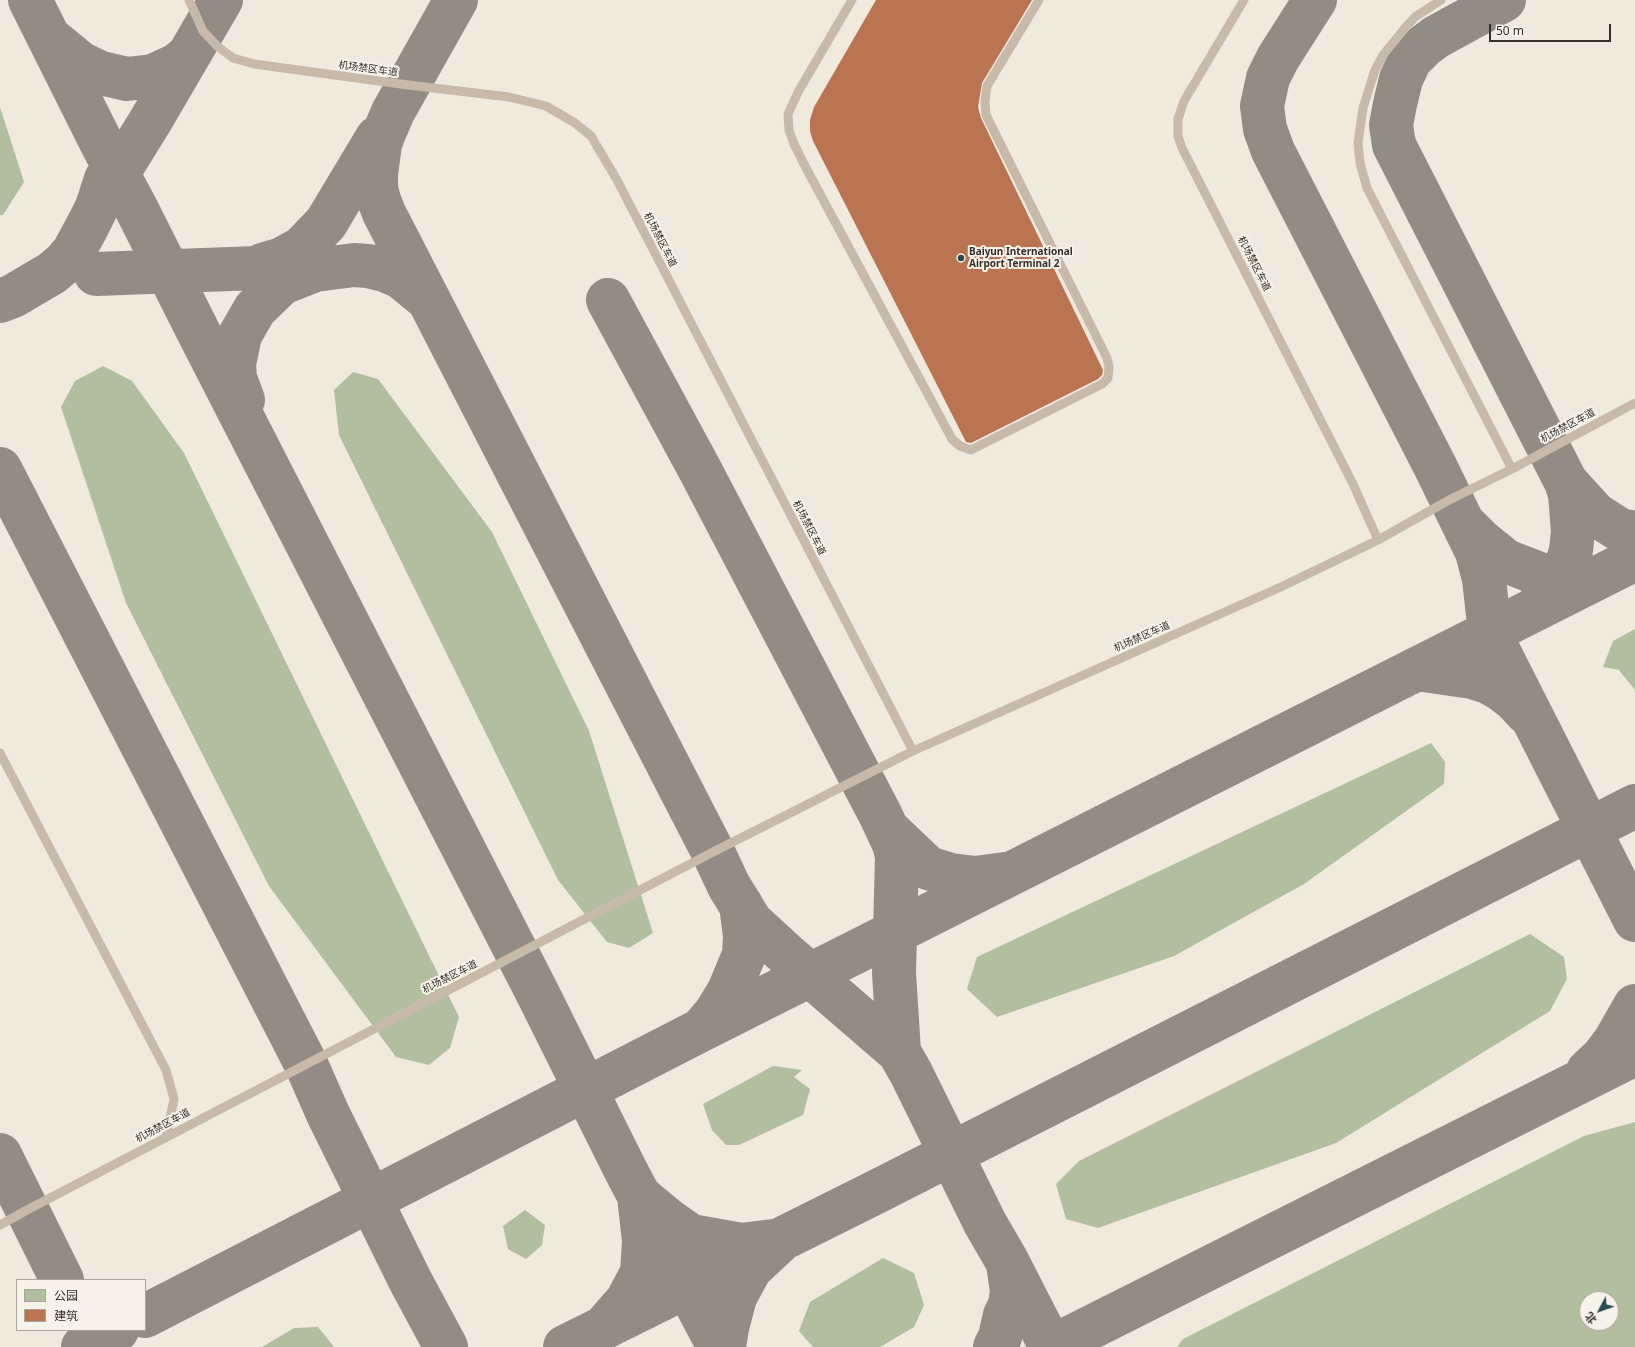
<!DOCTYPE html>
<meta charset="utf-8">
<style>
body{margin:0}
#map{position:relative;width:1635px;height:1347px;overflow:hidden;background:#f0e9de;font-family:"Noto Sans","Noto Sans SC",sans-serif}
canvas{display:block}
.legend{position:absolute;left:16px;top:1279px;width:130px;height:52px;box-sizing:border-box;background:#f8f3ea;border:1px solid #aaa49d;margin:0;padding:5px 7px;list-style:none;font-size:12px;color:#352e29}
.legend li{display:flex;align-items:center;gap:8px;height:20px}
.legend b{width:20px;border:1px solid #aaa49d}
.north{position:absolute;left:1579px;top:1291px;width:40px;height:40px;box-sizing:border-box;background:#f8f3ea;border:1px solid #aaa49d;border-radius:50%;rotate:229deg;font-size:11px;font-weight:700;line-height:16px;text-align:center;color:#352e29}
.north::after{content:'';display:block;margin:auto;width:14px;height:18px;background:#234c53;clip-path:polygon(50% 0,100% 100%,50% 72%,0 100%)}
.scale{position:absolute;left:1489px;top:24px;width:122px;height:18px;box-sizing:border-box;border:2px solid #352e29;border-top:0;padding-left:5px;font-size:12px;line-height:14px;white-space:nowrap;color:#352e29;-webkit-text-stroke:3px #f8f3ea;paint-order:stroke}
</style>
<div id="map">
<canvas width="1635" height="1347"></canvas>
<ul class="legend">
<li><b style="height:11px;background:#b1be9f"></b>公园</li>
<li><b style="height:11px;background:#bb7451"></b>建筑</li>
</ul>
<div class="north">北</div>
<div class="scale">50 m</div>
</div>
<script>
const ctx = document.querySelector('canvas').getContext('2d');
ctx.lineJoin = 'round';
function paint(path, color) {
  ctx.fillStyle = color;
  ctx.fill(path, 'evenodd');
}
function poly(rows) {
  const path = new Path2D();
  for (const r of rows) {
    path.moveTo(r[0], r[1]);
    for (let i = 2; i < r.length; i += 2) path.lineTo(r[i], r[i + 1]);
  }
  return path;
}
function stroke(path, color, width, dash) {
  ctx.strokeStyle = color;
  ctx.lineWidth = width;
  ctx.lineCap = dash ? 'butt' : 'round';
  ctx.setLineDash(dash || []);
  ctx.stroke(path);
}
function write(font, color, halo, rows, align = 'center') {
  ctx.font = font + ' "Noto Sans","Noto Sans SC",sans-serif';
  ctx.lineWidth = 4;
  ctx.setLineDash([]);
  ctx.textBaseline = 'middle';
  ctx.strokeStyle = halo;
  ctx.fillStyle = color;
  for (const [text, x, y, turn = 0] of rows) {
    ctx.save();
    ctx.translate(x, y);
    ctx.rotate((+turn || 0) * Math.PI / 180);
    ctx.textAlign = isNaN(turn) ? turn : align;
    if (halo) ctx.strokeText(text, 0, 0);
    ctx.fillText(text, 0, 0);
    ctx.restore();
  }
}
paint(poly([
 [0,107,24,182,3,215,0,215],
 [103,366,132,381,184,453,459,1017,450,1048,429,1065,396,1057,269,886,126,603,61,407,75,381],
 [353,372,378,379,492,532,589,731,653,933,629,948,607,942,558,880,339,435,334,390],
 [1635,629,1635,690,1619,670,1603,667,1613,641],
 [1431,743,1445,762,1444,784,1304,884,1174,956,997,1017,967,989,977,957],
 [1530,934,1564,957,1567,979,1550,1011,1336,1143,1098,1228,1066,1219,1056,1184,1079,1161],
 [773,1066,802,1070,794,1077,810,1089,803,1115,739,1145,726,1145,712,1130,703,1104],
 [1635,1122,1635,1347,1177,1347,1183,1339,1584,1136],
 [1587,1299,1611,1299,1611,1323,1587,1323],
 [525,1210,545,1225,542,1245,526,1259,508,1249,503,1226],
 [883,1258,914,1273,924,1305,914,1327,880,1347,813,1347,799,1331,810,1302],
 [318,1327,334,1347,262,1347,294,1328]
]), '#b1be9f');
stroke(poly([
 [30,0,103,146,134,204,201,337,538,994,625,1169,719,1347],
 [456,0,393,112,384,133,380,144,376,174,376,188,379,200,384,213,713,852,729,886,751,922,788,956,899,1052,911,1073,985,1223,1007,1261,1051,1347],
 [1315,0,1278,58,1268,78,1262,106,1265,129,1273,151,1435,466,1477,552,1484,579,1488,615,1497,648,1635,920],
 [1504,0,1436,37,1424,46,1410,60,1401,79,1395,104,1391,125,1394,145,1566,482,1570,494,1573,532,1571,550,1568,561,1536,609],
 [52,40,80,63,101,73,127,79,153,76,177,65,187,57],
 [97,207,151,120,221,0],
 [262,265,282,259,302,248,326,223,377,138],
 [96,274,311,266],
 [608,300,699,468,881,816,894,844,897,856,894,973,899,1052],
 [0,301,13,296,52,273,64,263,74,251,89,223,97,207,106,179],
 [243,400,235,378,234,364,240,335,255,309,282,283,315,270,354,265,368,266,385,270,401,277,429,300],
 [0,469,306,1064,328,1114,411,1282,446,1347],
 [1566,482,1595,514,1620,530,1635,533],
 [1465,525,1480,540,1506,561,1542,575,1571,578,1586,576],
 [1417,669,1472,677,1488,682,1502,690,1515,700,1527,713],
 [888,830,928,868,951,875,975,878,1005,874],
 [701,1030,715,1014,729,991,744,955,745,936,741,905],
 [1588,1071,1603,1057,1615,1041,1635,1006],
 [0,1155,62,1280],
 [145,1316,699,1031,1635,559],
 [606,1325,627,1301,642,1273,644,1241,639,1196,668,1220,691,1236,741,1245,781,1240,750,1269,735,1297,727,1328,724,1347],
 [83,1347,117,1330],
 [565,1347,872,1194,1635,806],
 [995,1347,1000,1337,1005,1315,1010,1305,1012,1291,1008,1264],
 [1052,1347,1635,1054]
]), '#928c84', 44);
paint(poly([
 [876,0,1032,0,982,83,978,107,981,118,1103,370,1102,375,1098,379,971,443,966,442,813,141,810,131,810,120,814,107]
]), '#bb7451');
stroke(poly([
 [852,0,798,92,788,114,789,130,794,144,806,168,952,439,960,446,971,450,1102,384,1108,378,1109,367,1107,358,986,115,985,101,987,86,1039,0],
 [1244,0,1184,101,1178,119,1178,136,1182,148,1353,484,1378,540],
 [1441,0,1415,17,1405,28,1383,55,1375,70,1363,108,1358,143,1360,163,1367,188,1512,469],
 [913,751,1283,586,1378,540,1451,499,1512,469,1635,403],
 [0,753,166,1070,174,1099,166,1137],
 [0,1225,27,1210,713,852,913,751,617,180,591,136,575,123,546,106,509,97,408,85,254,64,233,58,217,46,203,31,189,0]
]), '#c7baab', 9);
for (const [x, y, r, color] of [
 [961,258,4,"#234c53"]
]) {
  const dot = new Path2D();
  dot.arc(x, y, r, 0, 2 * Math.PI);
  ctx.fillStyle = color;
  ctx.fill(dot);
  stroke(dot, '#f8f3ea', 1.5);
}
write('10px', '#352e29', '#f8f3ea', [
 ["机场禁区车道",368,69,8],
 ["机场禁区车道",660,240,63],
 ["机场禁区车道",1254,264,63],
 ["机场禁区车道",1568,426,-28],
 ["机场禁区车道",809,528,63],
 ["机场禁区车道",1142,637,-24],
 ["机场禁区车道",450,977,-27],
 ["机场禁区车道",163,1126,-28]
]);
write('bold 10px', '#352e29', '#f8f3ea', [
 ["Baiyun International",969,252],
 ["Airport Terminal 2",969,264]
], 'left');
</script>
